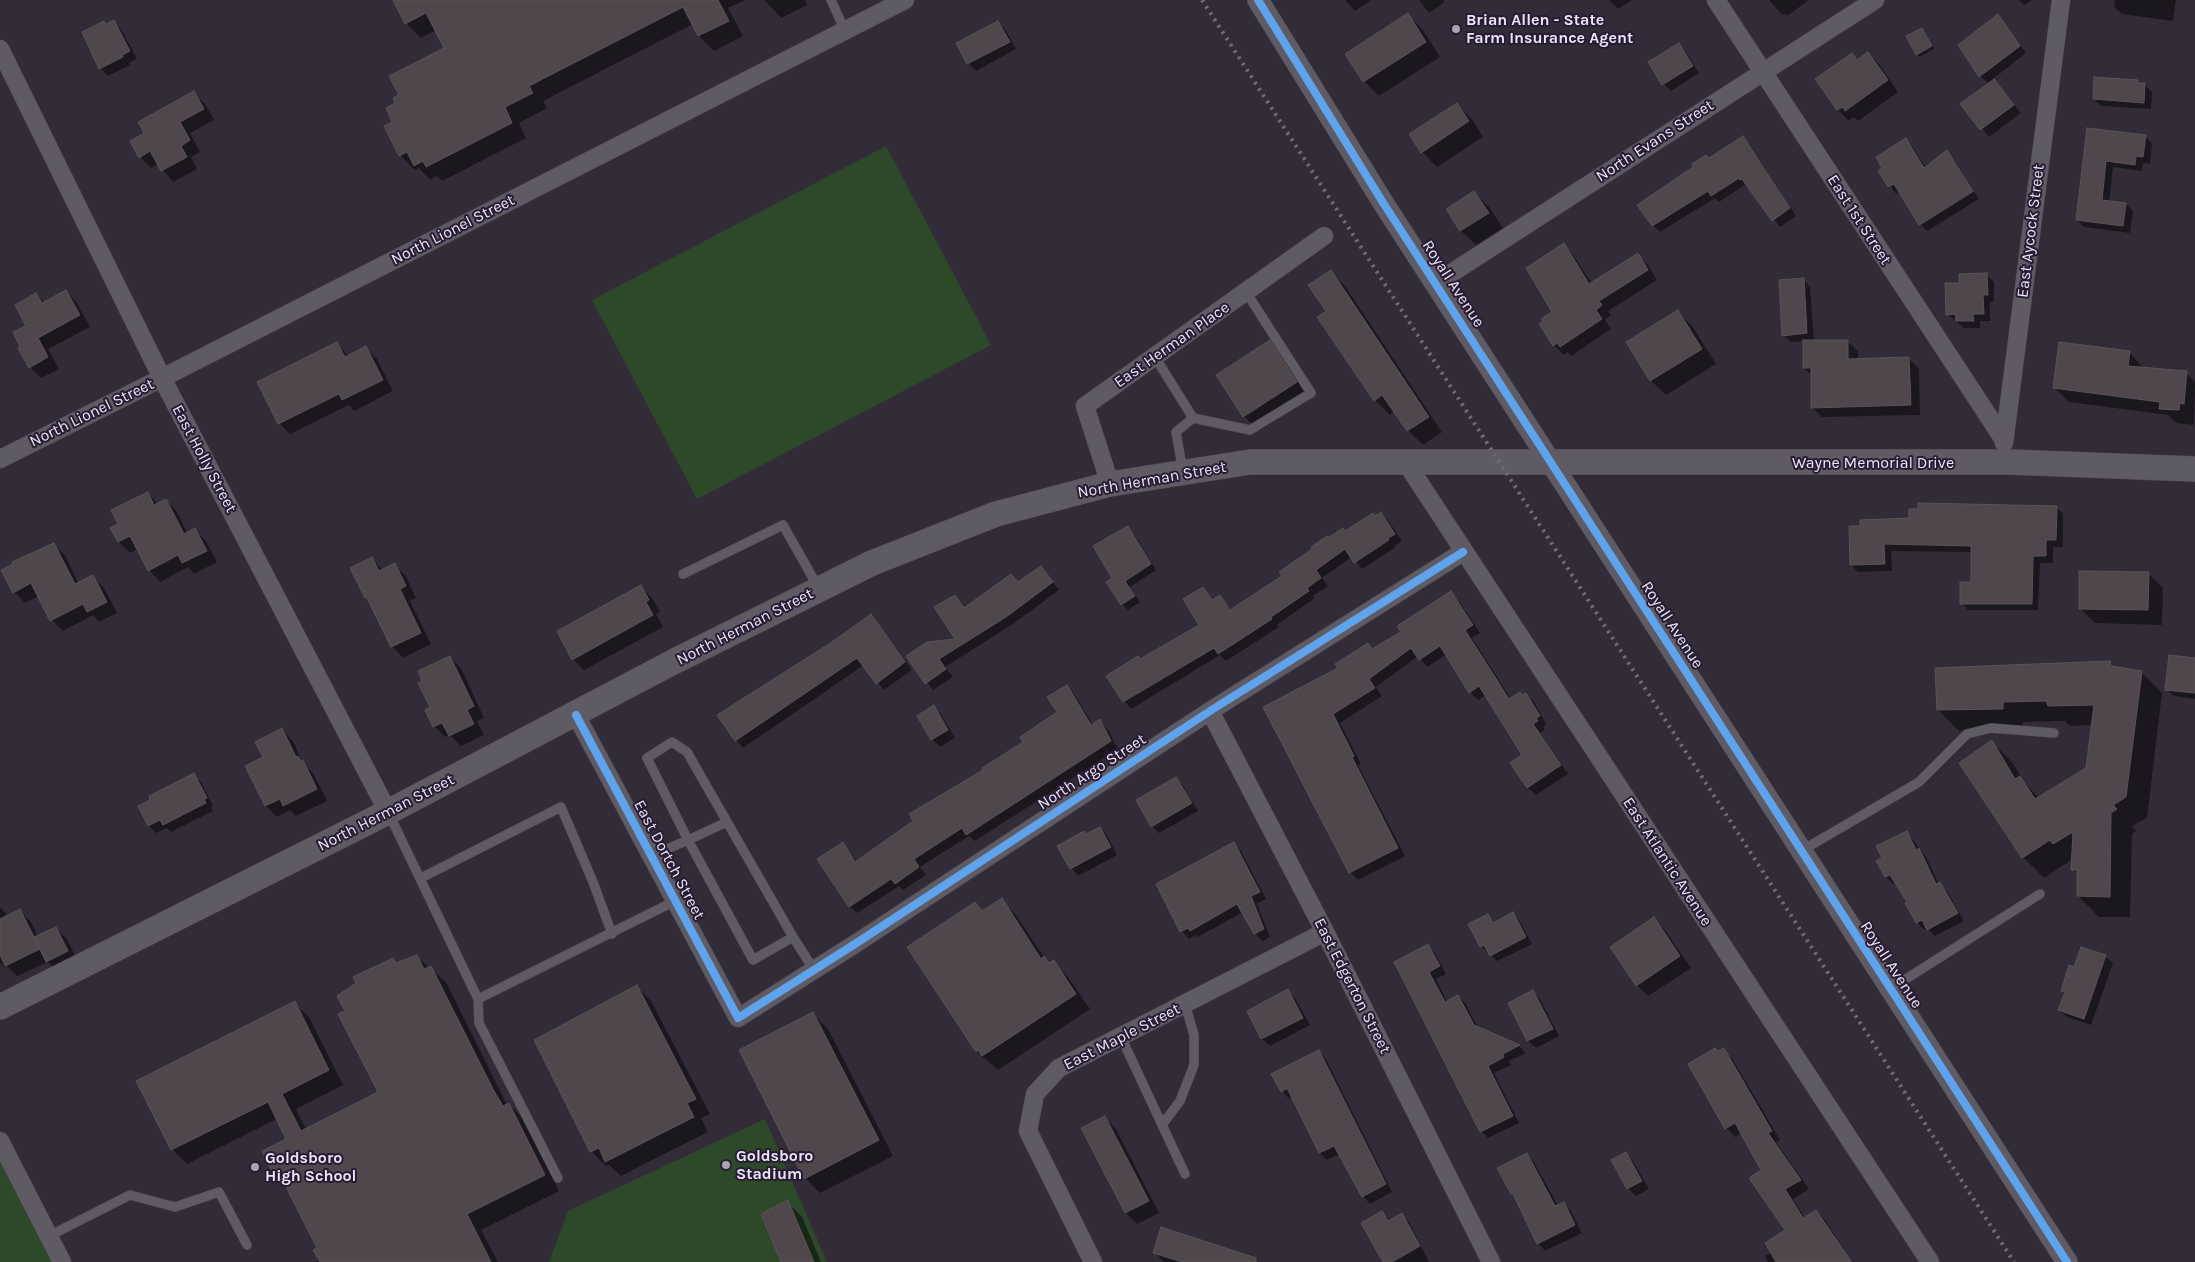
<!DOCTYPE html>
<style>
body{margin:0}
canvas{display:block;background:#322c38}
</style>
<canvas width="2195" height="1262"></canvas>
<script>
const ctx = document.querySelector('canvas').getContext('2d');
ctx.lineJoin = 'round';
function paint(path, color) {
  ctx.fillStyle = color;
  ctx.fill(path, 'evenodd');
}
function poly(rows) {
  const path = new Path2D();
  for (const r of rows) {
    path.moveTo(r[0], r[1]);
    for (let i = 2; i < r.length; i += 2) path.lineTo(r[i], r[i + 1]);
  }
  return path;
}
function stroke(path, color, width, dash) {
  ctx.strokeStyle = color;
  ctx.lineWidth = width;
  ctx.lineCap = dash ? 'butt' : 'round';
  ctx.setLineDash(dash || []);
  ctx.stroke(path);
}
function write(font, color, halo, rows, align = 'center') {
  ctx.font = font + ' Karla,sans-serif';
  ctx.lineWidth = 4;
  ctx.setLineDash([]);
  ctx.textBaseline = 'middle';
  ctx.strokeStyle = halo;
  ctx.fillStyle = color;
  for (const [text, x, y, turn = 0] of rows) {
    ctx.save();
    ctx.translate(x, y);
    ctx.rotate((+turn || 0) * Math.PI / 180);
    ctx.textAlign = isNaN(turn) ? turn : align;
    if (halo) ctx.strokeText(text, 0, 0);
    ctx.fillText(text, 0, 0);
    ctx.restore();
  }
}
paint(poly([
 [886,146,991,345,697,499,592,300],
 [765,1119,827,1262,549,1262,568,1211],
 [0,1141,62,1262,0,1262]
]), '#2e482a');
paint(poly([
 [394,0,745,0,728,8,743,36,714,51,699,36,693,24,543,101,547,108,519,123,526,138,442,181,437,176,430,180,419,168,415,170,400,155,386,126,394,122,397,104,445,49,436,30,421,38,406,23],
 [764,0,805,0,807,5,781,18],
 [1345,0,1371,0,1355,11],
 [1419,0,1443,0,1445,2,1429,13],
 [1609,0,1632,0,1618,9],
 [1769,0,1809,0,1787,16,1785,14,1782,15],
 [2019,0,2032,0,2024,5],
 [2115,0,2176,0,2173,21,2122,14,2114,7],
 [1408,15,1423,30,1440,57,1379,96,1364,81,1347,54],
 [1998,16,2026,53,1993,79,2021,113,1989,137,1962,104,1989,84,1980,76],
 [114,22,121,29,137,59,129,63,130,65,108,76,100,68,83,33],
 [998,22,1005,29,1016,49,976,71,968,63,958,44],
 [1922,29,1934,49,1920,57,1917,54],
 [1679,45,1686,52,1699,73,1671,91,1663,84],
 [1868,53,1879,64,1898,92,1858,121,1854,117,1849,121,1838,110,1817,79,1852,54,1858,60],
 [2138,81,2145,85,2152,92,2151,109,2101,106,2094,99],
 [194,93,205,104,214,120,190,133,200,152,191,157,197,169,173,182,158,164,151,168,140,157,146,134],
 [1457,105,1472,119,1483,137,1437,167,1422,152],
 [2088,129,2145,136,2152,144,2150,164,2143,163,2142,171,2113,167,2109,202,2126,204,2133,211,2130,233,2084,227,2077,220],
 [1743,138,1750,145,1796,216,1780,227,1746,184,1719,202,1715,198,1660,232,1653,225,1695,167],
 [1906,140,1913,147,1926,168,1947,152,1954,159,1973,190,1920,223,1900,191,1896,194,1880,171],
 [1474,192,1489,207,1503,228,1476,245,1461,231,1448,209],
 [1974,192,1979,199,1927,231,1921,225],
 [1564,245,1573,255,1592,284,1638,255,1648,265,1657,280,1608,311,1611,315,1605,320,1611,329,1571,356,1568,352,1564,355,1554,345],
 [1330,271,1345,286,1442,432,1423,445,1408,430,1395,411,1390,415,1375,400,1328,311],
 [1986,274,1994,282,1994,301,1990,302,1990,321,1980,321,1980,328,1964,328,1947,314,1960,284],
 [1803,279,1810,287,1814,341,1848,342,1858,351,1858,360,1909,359,1919,369,1920,415,1822,417,1812,407,1812,376,1804,368,1804,341,1791,342,1783,335],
 [66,291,77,303,90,327,48,349,59,369,41,378,30,367,27,326,36,295,45,303],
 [1678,312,1693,327,1716,364,1666,395,1651,381,1628,343],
 [1269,342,1284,357,1311,398,1259,431,1244,416,1218,375],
 [337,343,349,357,366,348,377,359,393,391,354,411,349,405,290,434,279,423],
 [2129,352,2144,369,2186,373,2195,382,2194,425,2176,423,2168,415,2069,402,2054,387],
 [148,493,158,504,166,500,177,512,188,534,195,530,206,541,217,562,194,574,188,567,160,582,149,570,138,549,130,553,119,542,112,528,120,524],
 [2056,507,2063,514,2063,547,2053,547,2053,563,2040,563,2038,610,1968,610,1961,603,1972,583,1973,552,1891,551,1892,571,1858,572,1851,565,1862,527,1911,519],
 [1381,513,1388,520,1402,541,1395,546,1396,547,1362,569,1352,557,1322,578,1328,586,1313,596,1315,598,1277,625,1279,627,1226,661,1220,655,1131,709,1124,701,1141,660,1201,625,1202,588,1213,601,1220,596,1232,611,1284,577,1328,539],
 [1128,528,1134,534,1156,570,1130,587,1140,602,1128,610,1122,604,1114,578],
 [53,544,65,555,79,584,93,577,104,588,117,613,99,622,93,615,63,631,52,620,39,596,25,603,14,592],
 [372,559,383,570,394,565,406,576,416,598,410,601,431,644,403,658,392,646,371,603,366,598],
 [1041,567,1059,590,1013,624,945,667,953,677,933,690,908,657,957,640,955,596,965,609,1019,583],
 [2148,573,2163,588,2162,625,2095,623,2080,608],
 [641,587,652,598,660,612,656,614,663,627,584,670,573,659],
 [1451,593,1459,601,1480,633,1472,638,1511,699,1526,694,1534,702,1546,724,1543,726,1545,730,1540,733,1568,774,1536,795,1528,788,1512,763,1524,755,1486,695,1478,700,1470,692,1446,655,1427,667,1418,656,1376,687,1382,696,1340,723,1361,764,1358,765,1405,856,1358,880,1350,872,1265,707,1339,668,1368,645,1373,650,1403,632],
 [871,616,912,670,884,690,864,665,743,748,736,740,832,643],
 [450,657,461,668,484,718,477,721,484,735,461,746,450,735,445,737,434,726,432,708],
 [2195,660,2195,699,2174,696,2166,689],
 [2109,662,2115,668,2141,672,2162,693,2147,818,2132,826,2136,831,2132,834,2130,917,2099,917,2078,896,2078,875,2073,869,2071,860,2044,878,2023,857,1992,742,2012,762,2025,783,2039,798,2087,769,2092,725,2070,726,2065,721,2023,722,2023,729,1959,731,1938,710],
 [1067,687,1074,694,1093,725,1100,721,1107,728,1118,749,975,841,969,836,920,867,926,875,903,890,899,886,857,913,850,906,843,844,857,862,1025,742,1059,712],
 [934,707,941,714,955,738,940,747,932,739,919,716],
 [282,730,293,741,303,763,313,773,327,801,296,816,290,810,277,817,266,806,247,767,265,758],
 [194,775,201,782,213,806,211,807,213,811,171,832,167,828,156,833,149,826,139,807],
 [1176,778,1183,786,1198,811,1159,833,1152,826],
 [1100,828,1107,835,1117,855,1078,876,1071,868,1087,835],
 [1907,832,1926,857,1939,884,1947,891,1964,921,1935,936,1927,928,1924,930,1917,922,1897,882,1893,884,1886,877,1878,861,1884,859],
 [1233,844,1241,851,1266,899,1257,904,1270,937,1262,941,1255,933,1243,912,1198,937,1196,935,1189,939,1182,931],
 [1001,900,1016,915,1046,960,1050,964,1054,962,1068,977,1090,1009,998,1070,976,1051,975,904,983,912],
 [0,907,8,916,20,911,31,922,38,937,56,928,67,939,78,962,58,972,48,962,17,976,7,966,4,967,0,963],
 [1513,914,1519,920,1532,944,1497,961,1481,946,1487,915,1495,924],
 [1654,919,1665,930,1691,968,1648,996,1637,985,1611,947],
 [1428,946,1435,953,1446,974,1436,979,1447,1002,1458,996,1465,1003,1478,1028,1519,1046,1526,1053,1509,1061,1511,1065,1494,1073,1519,1123,1488,1138,1481,1131,1396,963],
 [2105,956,2113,963,2091,1025,2067,1017,2060,1010,2066,994,2062,990,2074,969],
 [417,957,446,982,507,1105,509,1104,524,1119,559,1191,481,1230,498,1262,315,1262,320,1260,319,1248,288,1187,274,1173,288,1140,277,1119,187,1164,172,1149,294,1003,309,1017,343,1085,296,1109,306,1129,380,1093,346,1011,393,959,397,964],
 [636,986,651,1001,710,1114,701,1118,708,1132,621,1176,609,1165,606,1166,591,1151],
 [1288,991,1295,998,1310,1025,1270,1046,1262,1039,1248,1011],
 [1533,992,1540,999,1559,1036,1536,1048,1528,1041,1510,1004],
 [813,1014,828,1029,893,1156,820,1193,805,1178],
 [1723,1050,1732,1058,1780,1140,1776,1142,1809,1189,1793,1199,1805,1218,1816,1211,1825,1220,1853,1262,1768,1262,1765,1256,1772,1252,1787,1230,1763,1171,1742,1133,1735,1137,1726,1128,1718,1053],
 [1319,1051,1326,1059,1392,1192,1370,1204,1363,1196,1340,1154,1327,1160,1320,1153,1293,1096,1289,1099,1283,1092,1293,1085,1282,1090,1282,1092,1273,1074],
 [1105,1118,1116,1129,1159,1213,1137,1224,1126,1213,1083,1129],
 [1626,1153,1633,1161,1649,1189,1636,1196,1628,1189,1613,1161],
 [1527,1154,1534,1162,1558,1206,1563,1203,1571,1211,1582,1233,1545,1251,1538,1243,1516,1198,1512,1194],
 [787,1202,802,1217,821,1262,782,1262],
 [1382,1213,1390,1221,1402,1215,1409,1222,1429,1262,1384,1262],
 [1154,1252,1255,1262,1164,1262]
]), '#0007');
const building = poly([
 [393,0,718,0,729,21,698,36,683,7,529,86,533,93,505,107,512,123,426,167,423,161,414,166,407,152,399,156,384,126,392,122,386,108,395,103,393,98,399,95,389,76,444,48,426,13,405,24,393,0],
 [1408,13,1426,42,1363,82,1345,54,1408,13],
 [1998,14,2020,46,1979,77,1958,45,1998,14],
 [114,20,130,51,122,55,123,57,99,69,82,32,104,21,106,24,114,20],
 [998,21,1010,42,967,64,956,43,998,21],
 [1922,28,1932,46,1916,55,1906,36,1922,28],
 [1679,43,1693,66,1662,85,1648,62,1679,43],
 [1868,52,1888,80,1845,111,1843,107,1837,110,1815,79,1852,53,1857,60,1868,52],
 [2094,77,2138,80,2138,83,2145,83,2144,103,2093,99,2094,77],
 [1994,79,2014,105,1980,130,1960,104,1994,79],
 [194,91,204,109,180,122,190,140,181,146,187,157,161,171,150,151,139,158,130,141,144,133,138,122,194,91],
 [1457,103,1469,121,1421,153,1409,134,1457,103],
 [2087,128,2146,135,2143,157,2136,156,2135,165,2106,161,2102,200,2126,203,2123,226,2076,220,2087,128],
 [1743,136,1790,208,1772,221,1742,179,1740,180,1739,178,1711,196,1708,191,1652,226,1637,205,1693,167,1692,164,1706,155,1709,158,1743,136],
 [1906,138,1924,168,1947,150,1973,191,1919,225,1894,184,1888,187,1878,171,1882,168,1876,157,1906,138],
 [1474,191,1489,213,1460,231,1446,209,1474,191],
 [1564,243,1589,284,1638,253,1648,270,1599,301,1602,305,1596,310,1602,319,1560,347,1557,343,1553,346,1539,324,1543,321,1541,319,1552,312,1526,268,1564,243],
 [1331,270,1429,417,1407,431,1382,395,1374,401,1317,317,1326,311,1308,285,1331,270],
 [1987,273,1988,295,1983,295,1984,314,1973,314,1974,321,1956,321,1955,314,1946,315,1945,283,1959,283,1959,274,1987,273],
 [1804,278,1807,333,1782,336,1779,280,1804,278],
 [66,290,80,315,38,338,48,357,29,368,18,348,20,347,13,332,26,326,15,305,36,293,42,303,66,290],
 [1678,310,1702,349,1650,381,1626,342,1678,310],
 [1270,340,1297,382,1243,417,1216,375,1270,340],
 [1803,340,1848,340,1848,359,1909,357,1911,405,1811,408,1811,368,1803,368,1803,340],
 [337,342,345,357,366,346,383,380,342,400,339,394,278,424,257,382,337,342],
 [2059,342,2130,351,2128,366,2187,371,2184,404,2180,403,2179,410,2159,409,2160,402,2053,388,2059,342],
 [148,492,154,505,166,499,184,534,195,528,207,551,182,563,178,555,148,571,130,536,118,542,110,528,118,524,111,510,148,492],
 [1918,503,2057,506,2056,540,2046,540,2046,556,2033,556,2032,604,1960,604,1960,582,1971,582,1971,546,1884,544,1885,564,1850,565,1849,526,1860,526,1860,520,1909,518,1909,509,1918,509,1918,503],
 [1381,512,1395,534,1388,538,1389,540,1354,563,1345,549,1316,570,1321,578,1307,588,1309,591,1271,617,1272,619,1218,654,1214,648,1123,702,1106,676,1138,656,1140,659,1199,625,1183,599,1203,587,1212,600,1220,595,1230,610,1282,576,1279,572,1312,549,1311,547,1327,536,1328,538,1343,528,1345,531,1373,513,1375,516,1381,512],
 [1128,526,1151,564,1125,581,1135,596,1121,605,1106,582,1112,578,1093,546,1128,526],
 [54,543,75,584,93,575,107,602,87,612,83,604,50,621,31,583,13,593,1,570,13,564,12,562,54,543],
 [372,557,379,571,395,563,406,586,400,589,421,633,391,647,367,598,365,598,350,568,372,557],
 [1041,566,1053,582,1006,617,939,659,946,669,925,684,906,656,927,642,955,639,934,607,955,595,964,608,1011,574,1018,582,1041,566],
 [2079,571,2149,572,2148,610,2079,609,2079,571],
 [641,585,649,600,646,602,653,615,572,660,557,631,641,585],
 [1451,591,1473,625,1465,630,1509,699,1520,692,1522,695,1526,693,1540,716,1536,718,1538,721,1533,724,1561,765,1527,788,1510,763,1522,755,1479,686,1469,693,1440,646,1419,660,1411,648,1369,679,1375,688,1333,714,1354,756,1352,757,1398,848,1349,873,1263,707,1338,668,1335,664,1368,643,1372,649,1401,632,1397,626,1451,591],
 [871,614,905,662,876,684,857,658,735,741,717,715,832,642,871,614],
 [2169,655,2195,658,2195,693,2165,690,2169,655],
 [450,656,474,706,467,710,474,724,449,736,442,723,433,727,425,710,430,707,418,683,422,681,418,671,450,656],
 [2110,661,2111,666,2142,671,2126,797,2113,805,2117,809,2111,813,2110,897,2077,896,2077,870,2071,870,2073,832,2053,844,2050,840,2022,858,1959,763,1992,740,2015,779,2020,776,2035,799,2086,768,2094,705,2048,706,2046,701,2003,702,2003,709,1937,710,1935,668,2110,661],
 [1067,685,1091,725,1100,719,1111,741,966,835,962,828,914,859,919,867,895,884,891,879,849,907,817,859,843,842,855,862,913,821,909,814,983,770,982,768,1023,742,1020,737,1057,712,1047,697,1067,685],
 [934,705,948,730,931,740,917,716,934,705],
 [282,728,296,757,298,756,301,761,303,760,317,789,283,806,280,799,265,806,245,766,263,757,255,742,282,728],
 [194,773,207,798,204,799,206,803,163,825,160,820,148,826,138,806,150,800,149,796,194,773],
 [1176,777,1192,803,1151,827,1136,800,1176,777],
 [1100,827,1111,847,1070,869,1057,846,1084,831,1086,834,1100,827],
 [1907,831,1916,850,1919,848,1936,884,1940,882,1958,913,1927,930,1922,920,1916,923,1905,903,1907,902,1890,875,1885,877,1876,861,1882,858,1876,846,1907,831],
 [1234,842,1260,892,1251,896,1264,929,1254,934,1237,904,1190,931,1188,928,1180,932,1156,884,1234,842],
 [1002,898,1041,959,1044,956,1049,963,1054,960,1076,994,982,1056,978,1050,976,1052,907,947,975,902,982,911,1002,898],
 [20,909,40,949,5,966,0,955,0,919,20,909],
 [1513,912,1526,937,1490,956,1484,945,1480,947,1468,924,1488,914,1493,923,1513,912],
 [1654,917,1680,956,1636,986,1610,947,1654,917],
 [56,927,68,951,46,962,34,937,56,927],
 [1428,944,1440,966,1429,972,1445,1002,1458,995,1474,1025,1520,1045,1503,1054,1504,1057,1488,1066,1513,1116,1480,1132,1394,962,1428,944],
 [2081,947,2106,955,2084,1019,2058,1010,2065,992,2061,991,2069,965,2074,967,2081,947],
 [417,955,424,969,431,966,494,1091,503,1106,509,1103,545,1175,467,1214,491,1262,320,1262,313,1250,317,1248,278,1171,273,1174,262,1151,286,1139,268,1102,171,1150,136,1081,295,1001,329,1070,282,1094,301,1131,378,1092,338,1014,345,1011,337,996,356,983,353,977,393,958,396,963,417,955],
 [637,985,696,1099,687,1103,694,1117,605,1162,599,1148,590,1152,534,1040,637,985],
 [1288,989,1303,1018,1261,1039,1247,1011,1288,989],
 [1533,990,1553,1029,1527,1041,1508,1003,1533,990],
 [813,1012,879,1140,804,1179,739,1050,813,1012],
 [1715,1048,1718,1051,1724,1048,1772,1131,1768,1133,1801,1180,1785,1189,1803,1218,1816,1210,1852,1262,1776,1262,1765,1243,1785,1230,1749,1178,1761,1170,1735,1123,1725,1129,1688,1064,1715,1048],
 [1319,1050,1386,1184,1362,1197,1334,1146,1319,1153,1287,1088,1281,1092,1271,1074,1319,1050],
 [1105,1116,1149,1201,1125,1213,1081,1128,1105,1116],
 [1626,1152,1642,1181,1627,1189,1611,1160,1626,1152],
 [1527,1153,1555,1206,1564,1202,1575,1225,1537,1244,1513,1194,1511,1194,1497,1168,1527,1153],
 [788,1200,814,1262,781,1262,761,1214,788,1200],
 [1382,1211,1388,1221,1402,1213,1420,1246,1392,1262,1383,1262,1361,1223,1382,1211],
 [1161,1227,1256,1258,1256,1262,1182,1262,1153,1253,1161,1227]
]);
paint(building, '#4f474c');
stroke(building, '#5a5257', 1);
const service = poly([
 [831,0,845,31],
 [1155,357,1193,418,1250,430,1311,393,1246,292],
 [1183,472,1176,432,1193,418],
 [683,574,783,525,818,587],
 [388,812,478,999,675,901],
 [1801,851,1919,782,1967,734,1991,728,2054,733],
 [651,856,688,840,753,960,793,937,687,752,672,742,647,758,688,840,727,822],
 [421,878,561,807,593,882,612,934],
 [793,937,814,970],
 [1890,989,2040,894],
 [478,999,479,1023,558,1178],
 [1121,1037,1185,1174],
 [1162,1125,1180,1101,1194,1065,1194,1035,1185,1004],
 [49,1236,130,1195,175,1207,219,1192,247,1245]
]);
const minor = poly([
 [1716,0,2004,440],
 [0,49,162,378,388,812],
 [1436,283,1875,0],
 [2004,443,2061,0],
 [0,459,162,378,905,0],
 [1405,461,1930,1262],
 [1110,484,1085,406,1324,236],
 [1210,711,1325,932,1491,1262],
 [576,715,738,1018,855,944,1210,711,1463,552],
 [0,1141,62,1262],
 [1093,1262,1028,1131,1035,1094,1059,1068,1325,932]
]);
const tertiary = poly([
 [1258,0,1382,201,2067,1262]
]);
const secondary = poly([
 [0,1007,388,812,675,661,872,563,996,514,1110,484,1250,462,2009,462,2195,469]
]);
stroke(service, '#4c4752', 10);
stroke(minor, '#4c4752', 19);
stroke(tertiary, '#4c4752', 22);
stroke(secondary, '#4c4752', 26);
stroke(service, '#5f5b64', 9);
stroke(minor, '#5f5b64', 18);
stroke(tertiary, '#5f5b64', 21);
stroke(secondary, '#5f5b64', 25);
stroke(poly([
 [1202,0,2014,1262]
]), '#6f6b74', 4, [2.5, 5]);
stroke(poly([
 [1258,0,1382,201,2067,1262],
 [576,715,738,1018,855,944,1210,711,1463,552]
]), '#60a3ed', 8);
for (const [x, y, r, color] of [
 [1456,29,5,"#aba4b3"],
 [726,1165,5,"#aba4b3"],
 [255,1167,5,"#aba4b3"]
]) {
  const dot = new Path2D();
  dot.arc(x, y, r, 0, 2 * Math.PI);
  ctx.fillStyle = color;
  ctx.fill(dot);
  stroke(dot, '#281c34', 2);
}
write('bold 16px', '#ece5f5', '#281c34', [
 ["Brian Allen - State",1466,20],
 ["Farm Insurance Agent",1466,38],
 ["Goldsboro",736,1156],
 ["Stadium",736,1174],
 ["Goldsboro",265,1158],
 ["High School",265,1176]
], 'left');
write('16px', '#ece5f5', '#281c34', [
 ["North Evans Street",1655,141,-33],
 ["East 1st Street",1859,220,57],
 ["North Lionel Street",453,230,-27],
 ["East Aycock Street",2031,231,-83],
 ["Royall Avenue",1453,284,57],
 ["East Herman Place",1172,345,-35],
 ["North Lionel Street",92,413,-26],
 ["East Holly Street",204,459,62],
 ["Wayne Memorial Drive",1873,463],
 ["North Herman Street",1152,480,-10],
 ["Royall Avenue",1672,625,57],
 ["North Herman Street",745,627,-27],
 ["North Argo Street",1092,772,-33],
 ["North Herman Street",386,813,-27],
 ["East Dortch Street",669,860,62],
 ["East Atlantic Avenue",1667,862,57],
 ["Royall Avenue",1891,965,57],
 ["East Edgerton Street",1352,986,63],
 ["East Maple Street",1122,1037,-27]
]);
</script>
